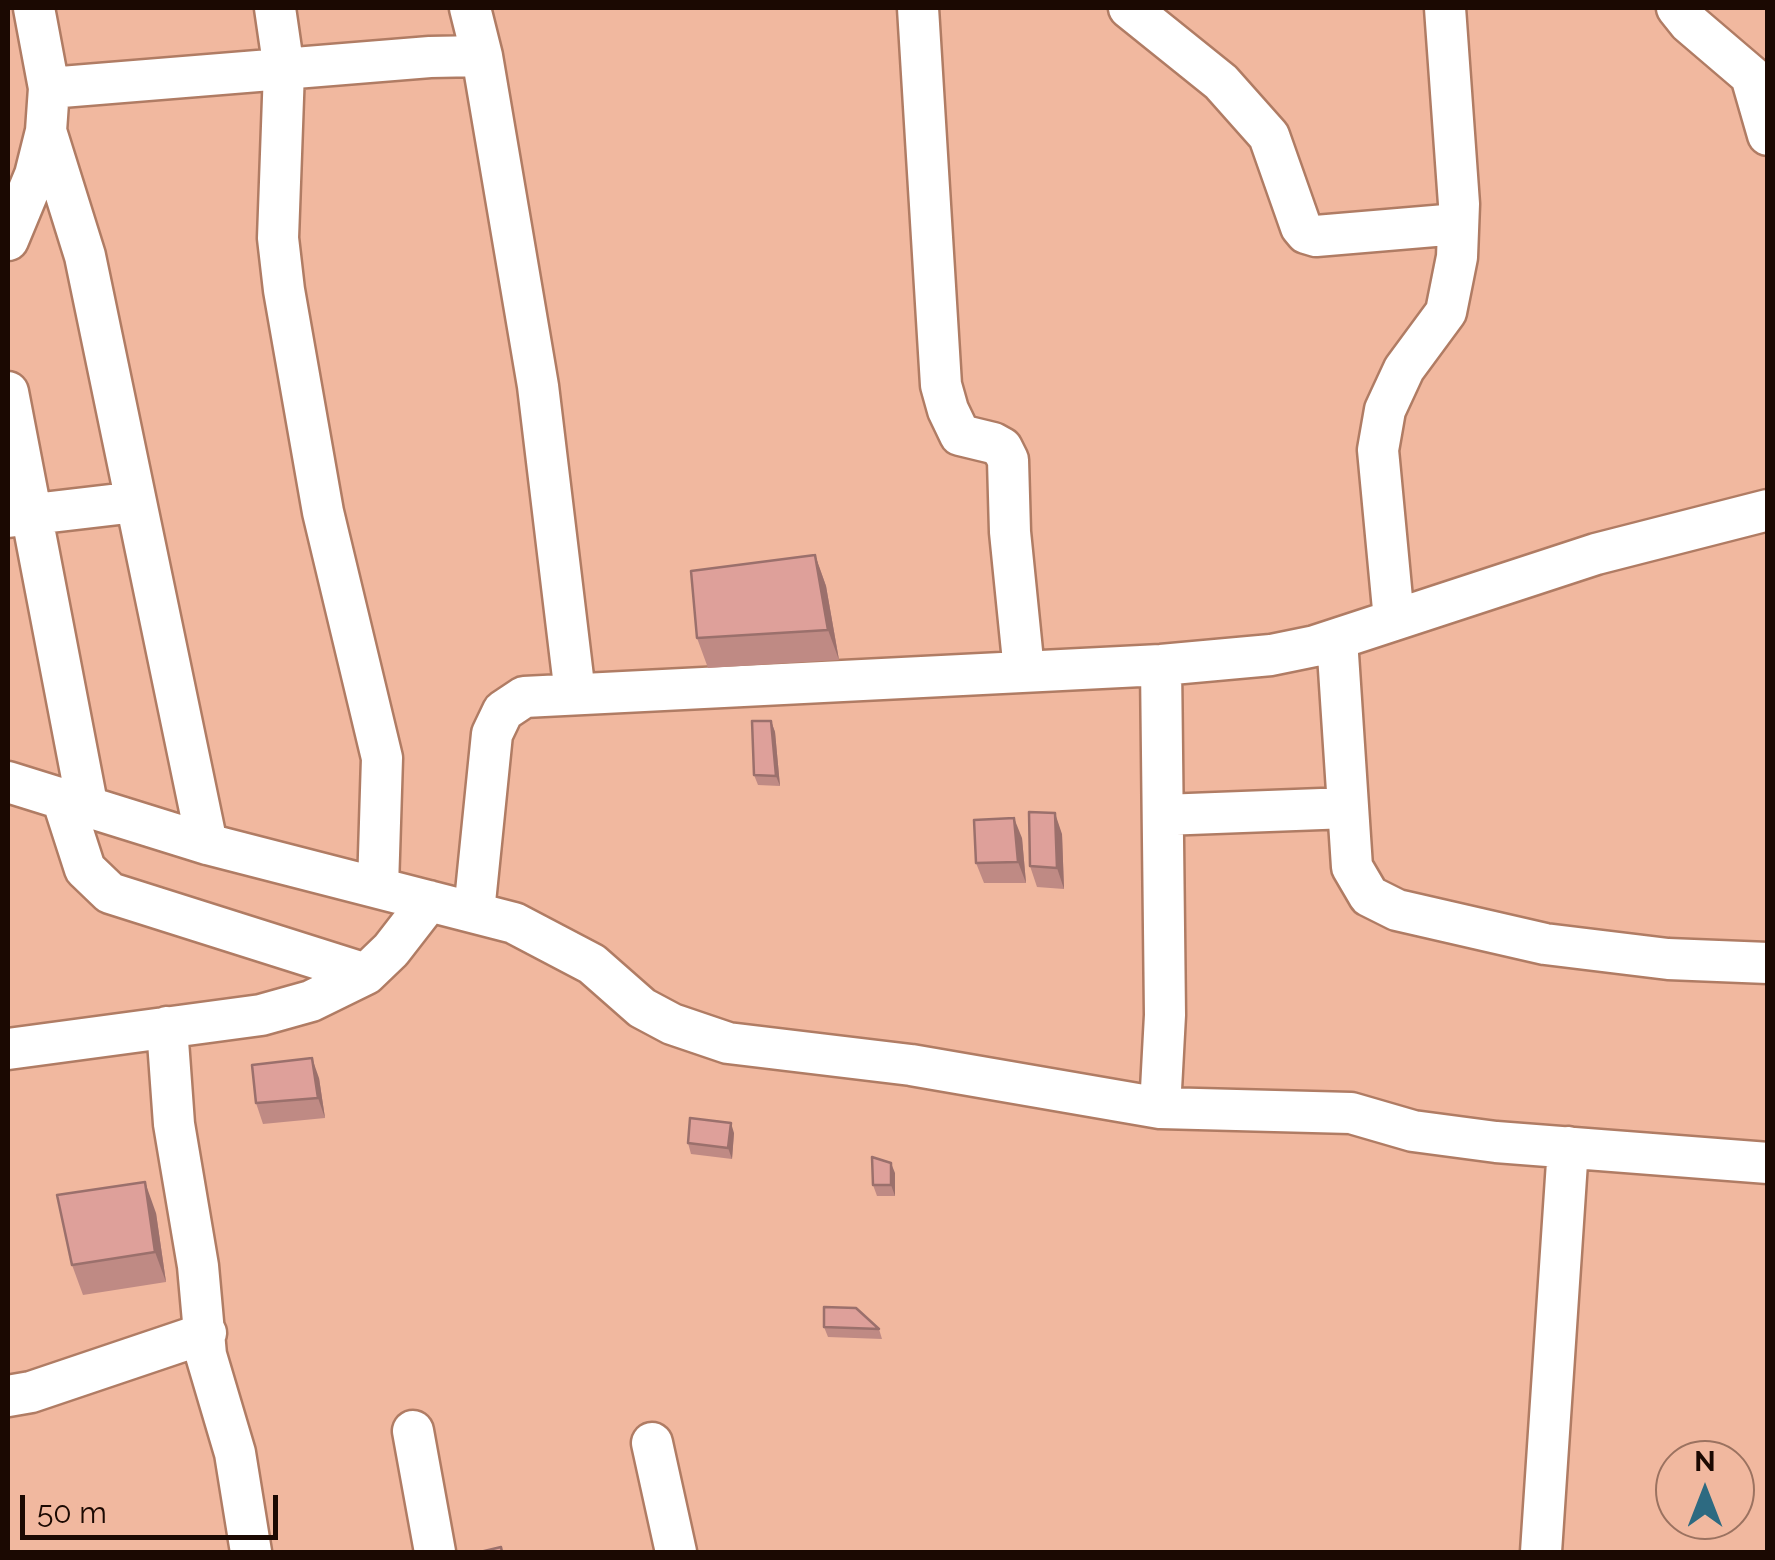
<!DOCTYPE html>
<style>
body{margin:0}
#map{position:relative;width:1775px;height:1560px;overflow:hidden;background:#f1b89f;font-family:Raleway,sans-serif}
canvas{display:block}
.frame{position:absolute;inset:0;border:10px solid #1b0902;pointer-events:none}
.north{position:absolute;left:1655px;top:1440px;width:100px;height:100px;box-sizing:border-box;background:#f1b89f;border:2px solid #9b7260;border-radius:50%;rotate:0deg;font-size:28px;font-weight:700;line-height:40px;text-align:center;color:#1b0902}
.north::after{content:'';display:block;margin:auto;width:35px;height:45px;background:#2d6a81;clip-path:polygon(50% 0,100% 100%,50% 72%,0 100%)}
.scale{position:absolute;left:20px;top:1495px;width:258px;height:45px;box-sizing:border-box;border:5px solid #1b0902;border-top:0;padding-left:12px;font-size:30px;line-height:35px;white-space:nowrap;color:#1b0902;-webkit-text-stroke:8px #f1b89f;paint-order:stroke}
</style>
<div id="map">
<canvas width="1775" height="1560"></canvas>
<div class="frame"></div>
<div class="north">N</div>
<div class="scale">50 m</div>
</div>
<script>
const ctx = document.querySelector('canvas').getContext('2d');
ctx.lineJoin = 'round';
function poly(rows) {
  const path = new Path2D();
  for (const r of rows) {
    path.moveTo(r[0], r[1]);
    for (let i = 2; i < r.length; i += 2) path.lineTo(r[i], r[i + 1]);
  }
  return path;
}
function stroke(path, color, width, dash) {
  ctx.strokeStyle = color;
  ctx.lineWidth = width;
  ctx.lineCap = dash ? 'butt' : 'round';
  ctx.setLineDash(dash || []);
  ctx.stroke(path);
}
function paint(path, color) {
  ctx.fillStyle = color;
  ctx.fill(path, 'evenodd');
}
const minor = poly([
 [275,8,284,70,278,238,284,290,323,512,382,758,378,887],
 [470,8,482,56,538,386,575,694],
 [918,8,941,385,948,410,960,435,993,443,1002,448,1008,460,1010,532,1024,671],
 [1129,8,1221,82,1269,136,1301,227,1306,233,1316,236,1458,224],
 [1677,8,1689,23,1751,76,1768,135],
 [49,88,430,57,482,56],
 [46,131,85,256,207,844],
 [8,240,35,175,46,131,49,88,34,8],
 [8,392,88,809],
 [8,517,136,502],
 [1394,620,1378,450,1385,410,1404,369,1446,312,1457,257,1459,204,1445,8],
 [1337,639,1352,867,1369,896,1397,910,1545,944,1668,959,1768,963],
 [8,782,207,844,514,923,592,964,642,1008,672,1024,728,1043,911,1065,1160,1108,1351,1113,1413,1131,1496,1142,1768,1163],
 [63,801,85,869,110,893,366,974],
 [1163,815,1348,808],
 [474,912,492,734,503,711,524,697,1161,665,1271,655,1315,646,1596,554,1768,510],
 [167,1027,174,1124,198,1266,206,1355,235,1453,251,1552],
 [8,1049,261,1015,311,1001,366,974,391,950,429,901],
 [1160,1108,1165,1015,1161,665],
 [8,1396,31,1392,206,1333],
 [413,1431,435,1552],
 [652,1443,676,1552],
 [1541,1552,1568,1147]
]);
stroke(minor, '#b07c64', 45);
stroke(minor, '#fff', 40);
paint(poly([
 [815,555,826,586,839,660,708,668,697,638],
 [771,721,775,732,780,786,758,785,754,775],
 [1062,834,1064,889,1037,887,1030,866],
 [1022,838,1026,883,984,883,976,863],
 [319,1078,325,1118,263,1124,256,1103],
 [734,1133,732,1159,691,1154,688,1143],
 [895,1173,895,1196,877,1196,873,1185],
 [156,1213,166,1282,83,1295,72,1265],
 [824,1327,879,1329,882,1339,828,1337]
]), '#bf8a84');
paint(poly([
 [815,555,826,586,839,660,828,630],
 [771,721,775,732,780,786,776,776],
 [1055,813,1062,834,1064,889,1057,868],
 [1014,818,1022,838,1026,883,1018,862],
 [312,1058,319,1078,325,1118,318,1098],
 [731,1123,734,1133,732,1159,728,1148],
 [891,1163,895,1173,895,1196,891,1185],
 [145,1182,156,1213,166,1282,155,1252]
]), '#9b706c');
const building = poly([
 [815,555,828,630,697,638,691,571,815,555],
 [752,721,771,721,776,776,754,775,752,721],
 [1029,812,1055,813,1057,868,1030,866,1029,812],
 [1014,818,1018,862,976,863,974,820,1014,818],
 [312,1058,318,1098,256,1103,252,1065,312,1058],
 [690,1118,731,1123,728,1148,688,1143,690,1118],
 [872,1157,891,1163,891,1185,873,1185,872,1157],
 [145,1182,155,1252,72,1265,57,1195,145,1182],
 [824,1307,856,1308,879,1329,824,1327,824,1307],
 [501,1547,502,1552,480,1552,501,1547]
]);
paint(building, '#dea09a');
stroke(building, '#9b706c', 2.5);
</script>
